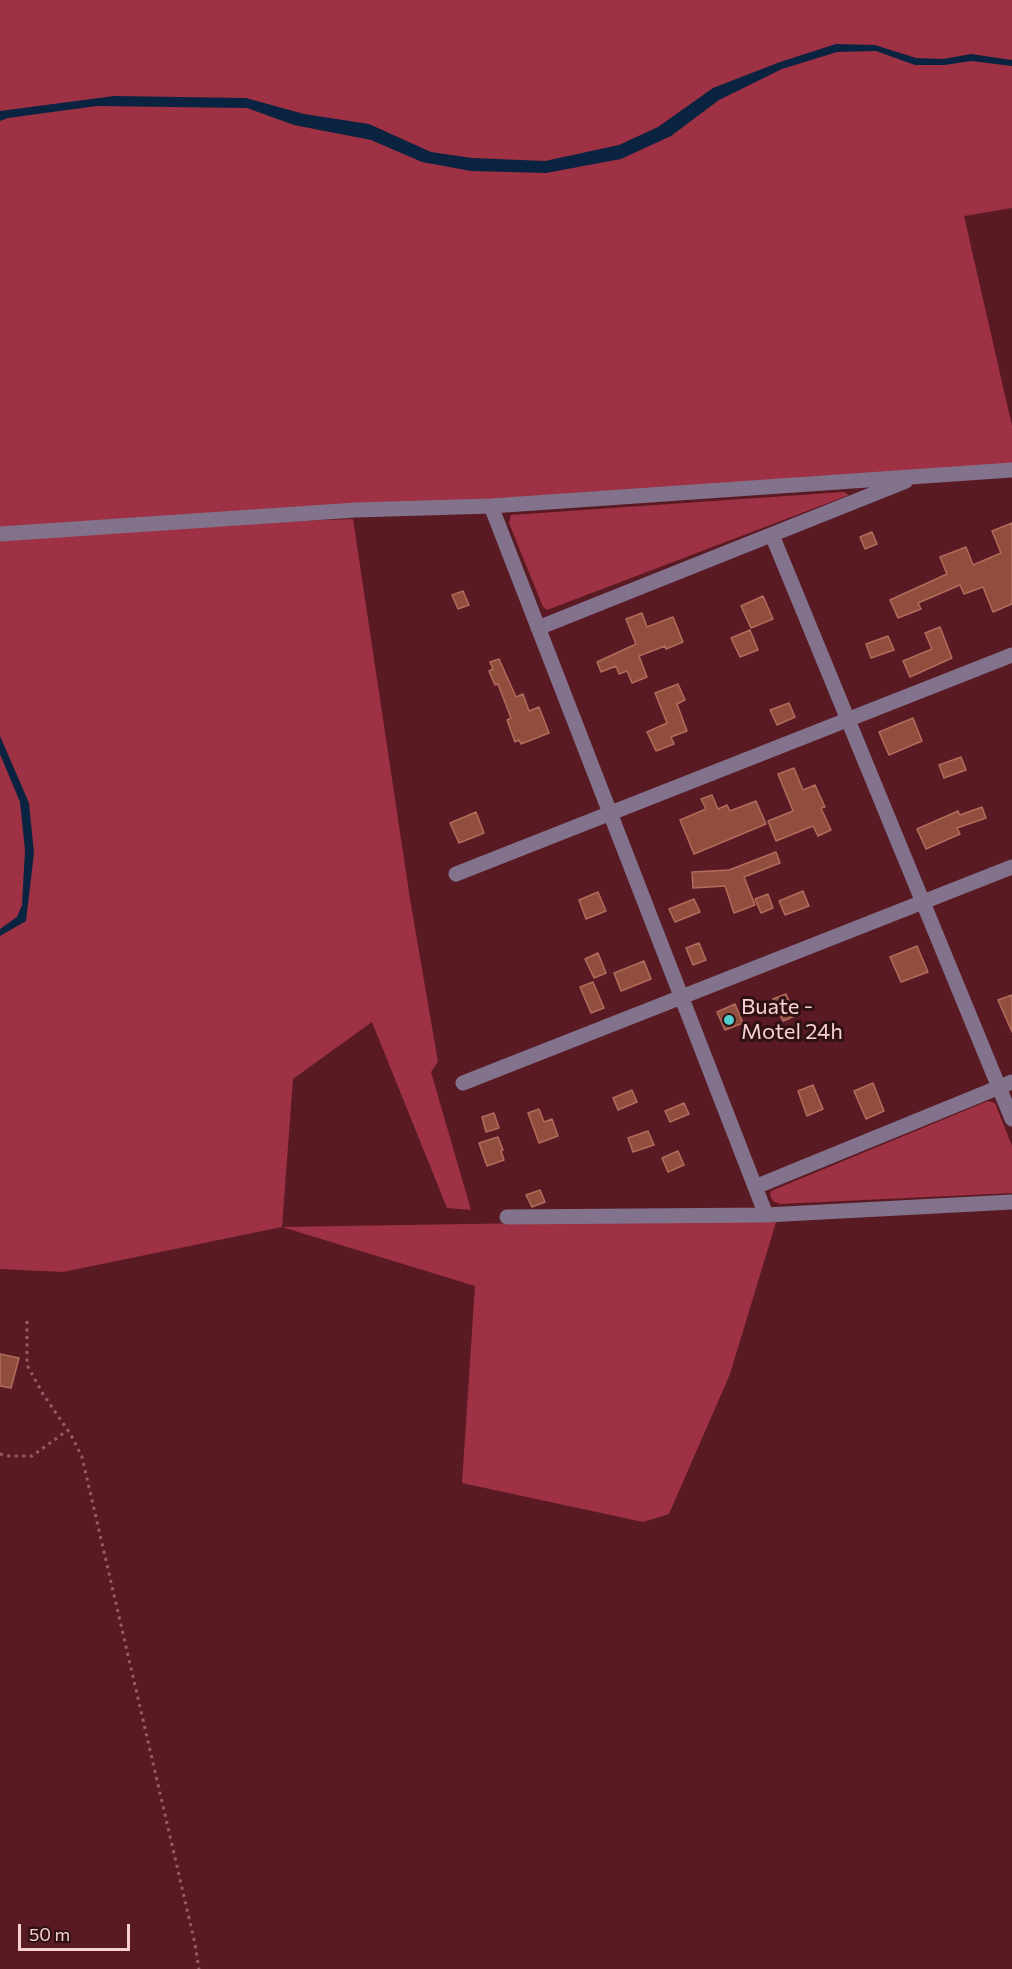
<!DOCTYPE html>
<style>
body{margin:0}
#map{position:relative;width:1012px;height:1969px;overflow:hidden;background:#5a1a24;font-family:Commissioner,sans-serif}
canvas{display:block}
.scale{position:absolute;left:18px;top:1924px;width:112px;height:27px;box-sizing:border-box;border:3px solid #f9d0d2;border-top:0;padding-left:8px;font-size:18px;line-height:21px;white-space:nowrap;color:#f9d0d2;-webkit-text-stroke:4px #2e1114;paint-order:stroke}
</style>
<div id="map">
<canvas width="1012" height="1969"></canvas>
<div class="scale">50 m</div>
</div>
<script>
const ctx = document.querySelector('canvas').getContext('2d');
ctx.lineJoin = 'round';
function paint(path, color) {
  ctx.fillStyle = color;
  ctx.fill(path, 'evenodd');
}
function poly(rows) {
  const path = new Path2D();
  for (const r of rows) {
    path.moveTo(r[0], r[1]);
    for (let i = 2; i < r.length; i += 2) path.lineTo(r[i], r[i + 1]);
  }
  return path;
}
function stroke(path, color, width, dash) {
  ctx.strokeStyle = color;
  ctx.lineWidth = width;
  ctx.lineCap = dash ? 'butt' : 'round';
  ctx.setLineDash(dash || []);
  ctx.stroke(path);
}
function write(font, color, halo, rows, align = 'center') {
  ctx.font = font + ' Commissioner,sans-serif';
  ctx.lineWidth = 6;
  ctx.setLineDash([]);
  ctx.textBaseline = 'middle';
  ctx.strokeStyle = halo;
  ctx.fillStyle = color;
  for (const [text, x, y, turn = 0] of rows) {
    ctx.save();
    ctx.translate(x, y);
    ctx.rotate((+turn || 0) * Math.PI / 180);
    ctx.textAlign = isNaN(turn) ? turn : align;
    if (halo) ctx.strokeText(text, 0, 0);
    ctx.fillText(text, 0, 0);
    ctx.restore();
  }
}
paint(poly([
 [0,0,1012,0,1012,208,964,216,1012,426,1012,464,494,499,0,528],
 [844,492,849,495,547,610,543,607,509,523,511,515],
 [353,519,410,899,438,1062,431,1072,471,1210,447,1208,372,1022,293,1079,282,1227,777,1219,730,1374,669,1514,643,1522,462,1483,475,1286,282,1227,63,1272,0,1269,0,531],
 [988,1101,995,1103,1012,1146,1012,1193,780,1204,773,1201,770,1195,771,1191]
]), '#9f3144');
paint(poly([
 [836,44,875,45,916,58,943,59,971,54,1012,60,1012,66,971,61,945,65,915,65,876,51,837,52,782,69,719,100,671,136,621,159,546,173,471,171,422,162,371,140,294,125,247,108,97,106,8,118,0,121,0,111,114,96,246,98,304,114,369,124,431,152,472,158,545,161,619,145,658,127,713,88,780,62],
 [0,736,29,803,34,853,26,921,0,936,0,929,17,917,22,905,25,850,20,802,0,754]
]), '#0a2340');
const building = poly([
 [1012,523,1012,604,993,612,983,587,964,594,960,585,918,603,921,609,898,618,890,600,947,574,940,557,966,547,973,565,1001,553,992,531,1012,523],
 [872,532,877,544,865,549,860,537,872,532],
 [463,591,469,605,458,609,452,595,463,591],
 [763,596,773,619,751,628,741,606,763,596],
 [642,613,647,627,673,617,683,642,666,649,665,646,639,656,647,677,632,683,627,671,619,674,616,666,601,672,597,662,636,644,626,619,642,613],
 [940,627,952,658,910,677,903,661,932,649,925,633,940,627],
 [750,630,758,650,740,657,731,638,750,630],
 [888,636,894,650,871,658,866,644,888,636],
 [499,659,516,697,523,694,529,711,539,707,549,733,521,744,519,740,515,742,507,720,511,718,498,684,495,685,489,671,493,669,490,662,499,659],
 [678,684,685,700,677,704,687,731,671,737,674,744,656,751,647,732,667,723,655,693,678,684],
 [789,703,795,717,777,725,770,710,789,703],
 [913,718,922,741,889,755,879,732,913,718],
 [961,757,966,770,944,778,939,765,961,757],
 [794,768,803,790,815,785,825,807,821,808,831,830,818,836,813,826,776,841,768,821,793,811,778,774,794,768],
 [712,795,718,809,727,805,730,811,756,801,766,824,694,854,680,820,706,809,701,799,712,795],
 [982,807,986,818,957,828,960,834,926,849,917,829,958,811,960,815,982,807],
 [476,812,484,833,459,843,450,823,476,812],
 [776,852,780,863,744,877,755,905,734,913,725,886,693,888,692,872,729,870,776,852],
 [803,891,809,906,785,915,779,901,803,891],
 [598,892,606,911,586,919,579,900,598,892],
 [768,894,773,908,761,913,755,899,768,894],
 [694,899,700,912,675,922,669,909,694,899],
 [699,943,706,960,693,965,686,948,699,943],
 [917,946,928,972,901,982,890,957,917,946],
 [598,953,606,973,594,978,585,959,598,953],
 [644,961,651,979,621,991,614,973,644,961],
 [593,982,604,1008,591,1013,580,987,593,982],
 [786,994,795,1016,783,1021,773,999,786,994],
 [1012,995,1012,1032,998,1000,1012,995],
 [735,1004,743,1023,725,1030,717,1012,735,1004],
 [873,1083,884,1111,866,1119,854,1091,873,1083],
 [813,1085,823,1109,807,1116,798,1091,813,1085],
 [632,1090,637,1102,618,1110,613,1098,632,1090],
 [684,1103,689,1114,670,1122,665,1111,684,1103],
 [539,1109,544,1122,552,1119,558,1136,539,1143,528,1113,539,1109],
 [494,1113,499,1128,486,1132,482,1117,494,1113],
 [648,1131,654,1145,633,1152,628,1138,648,1131],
 [498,1137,503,1150,501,1151,504,1160,487,1166,479,1143,498,1137],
 [678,1151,684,1165,668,1172,662,1158,678,1151],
 [540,1190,545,1202,532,1207,526,1195,540,1190],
 [0,1354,19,1358,11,1388,0,1386,0,1354]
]);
paint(building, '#914e3f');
stroke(building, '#b26c5b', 1.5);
stroke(poly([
 [27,1321,27,1365,43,1394,71,1435,82,1457,195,1944,199,1969],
 [0,1454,9,1456,32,1456,68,1430]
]), '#955d64', 3, [3, 4.5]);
stroke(poly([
 [491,506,766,1215],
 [0,534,356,510,491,506,1012,470],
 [772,535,1012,1119],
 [538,628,906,481],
 [456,874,1012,655],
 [463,1083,1012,867],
 [755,1187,1012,1082],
 [507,1217,766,1215,1012,1202]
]), '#82728b', 15);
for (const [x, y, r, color] of [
 [729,1020,6,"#52cdcc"]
]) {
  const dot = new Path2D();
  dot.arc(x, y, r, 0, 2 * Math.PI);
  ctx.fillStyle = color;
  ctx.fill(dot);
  stroke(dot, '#2e1114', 2);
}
write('22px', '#f9d0d2', '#2e1114', [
 ["Buate -",741,1007],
 ["Motel 24h",741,1032]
], 'left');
</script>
